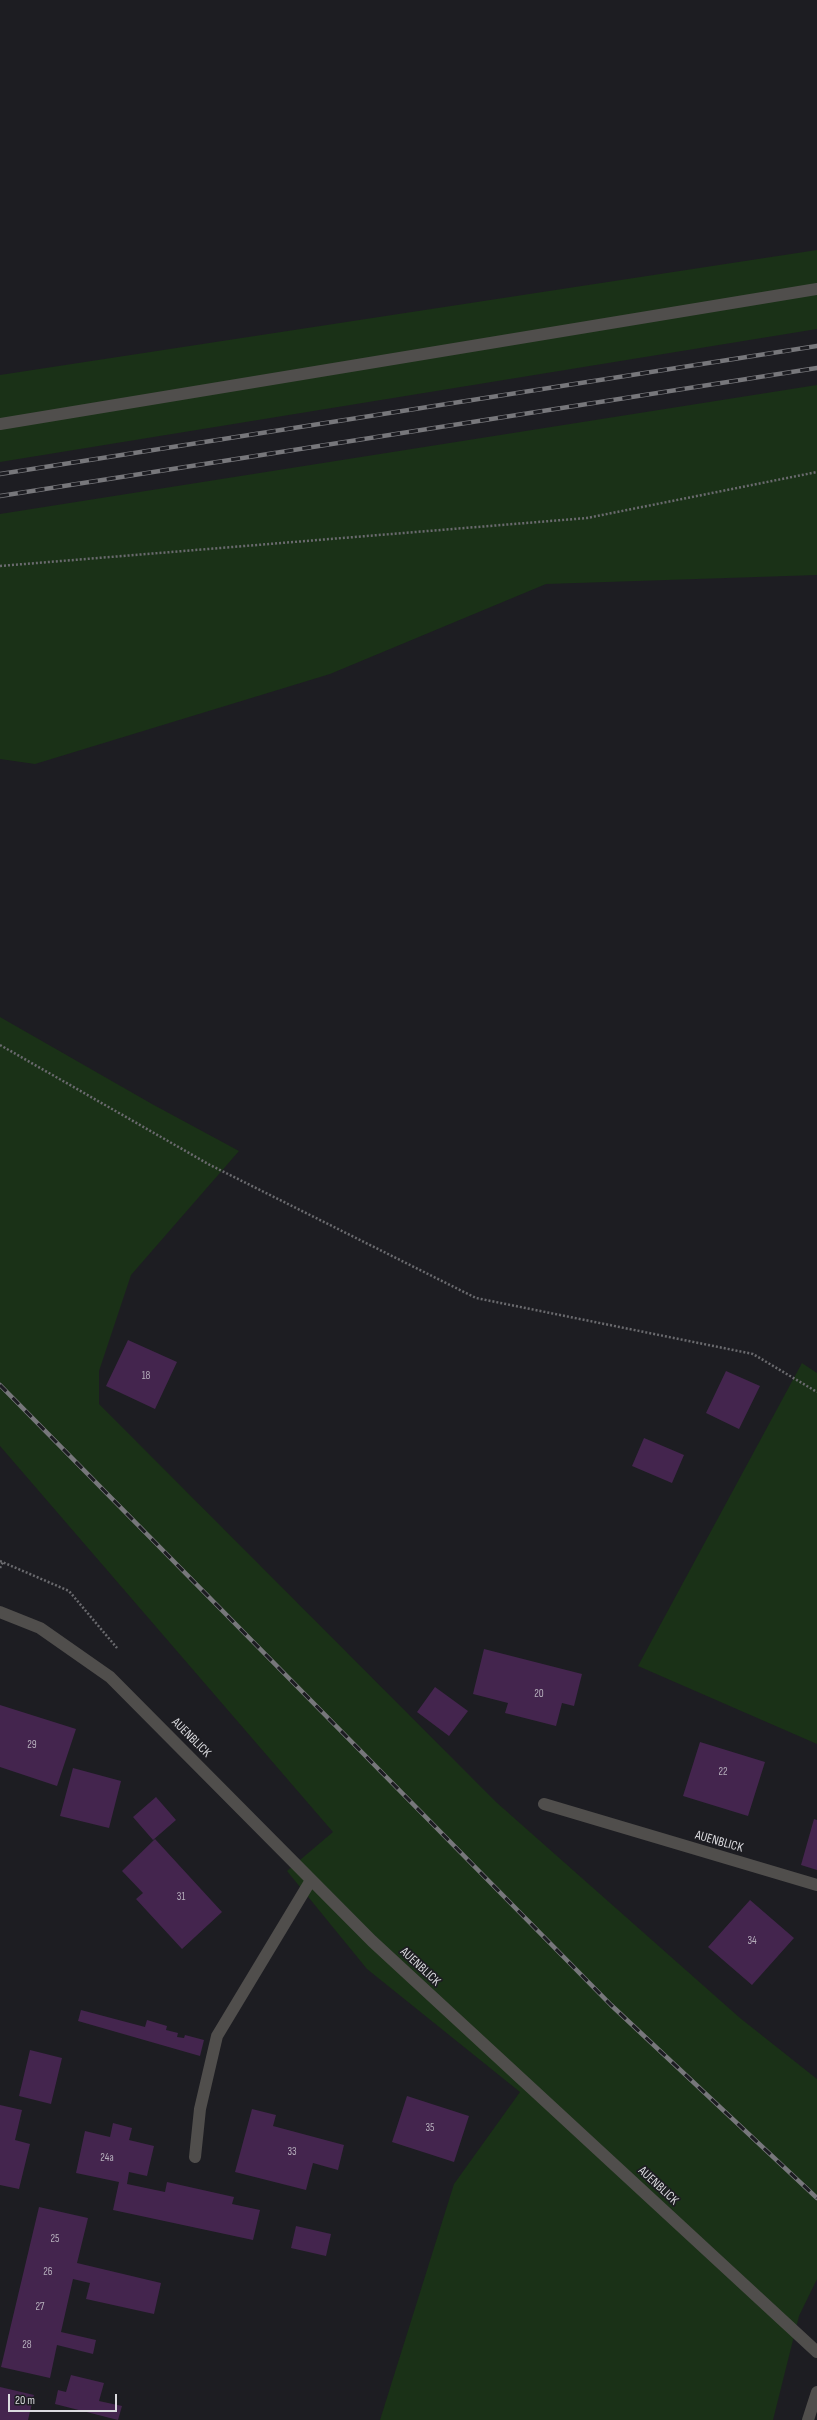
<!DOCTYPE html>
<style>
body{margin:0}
#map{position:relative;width:817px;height:2420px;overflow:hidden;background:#1d1d22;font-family:"Sofia Sans Condensed",sans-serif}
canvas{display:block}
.scale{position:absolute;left:8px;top:2394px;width:109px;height:18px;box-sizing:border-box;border:2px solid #dbdbdf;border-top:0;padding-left:5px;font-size:12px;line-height:14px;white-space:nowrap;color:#dbdbdf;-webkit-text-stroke:3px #1d1d22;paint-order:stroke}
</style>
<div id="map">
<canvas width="817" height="2420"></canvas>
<div class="scale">20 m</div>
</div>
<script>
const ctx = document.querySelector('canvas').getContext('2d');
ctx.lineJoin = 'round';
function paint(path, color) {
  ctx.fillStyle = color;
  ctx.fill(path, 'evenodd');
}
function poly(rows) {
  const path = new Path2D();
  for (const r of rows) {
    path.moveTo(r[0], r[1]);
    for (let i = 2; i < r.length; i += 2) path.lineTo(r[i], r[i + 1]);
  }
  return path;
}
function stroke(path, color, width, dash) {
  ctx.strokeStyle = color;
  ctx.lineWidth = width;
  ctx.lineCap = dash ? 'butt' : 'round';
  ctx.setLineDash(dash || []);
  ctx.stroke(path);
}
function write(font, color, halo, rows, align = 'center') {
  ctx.font = font + ' "Sofia Sans Condensed",sans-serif';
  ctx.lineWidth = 3.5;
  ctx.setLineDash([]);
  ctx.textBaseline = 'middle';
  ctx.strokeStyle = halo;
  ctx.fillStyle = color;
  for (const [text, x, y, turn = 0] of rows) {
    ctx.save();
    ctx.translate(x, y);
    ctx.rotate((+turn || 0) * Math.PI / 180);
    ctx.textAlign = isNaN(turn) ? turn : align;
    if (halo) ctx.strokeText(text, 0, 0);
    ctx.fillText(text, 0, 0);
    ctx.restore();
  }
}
paint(poly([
 [817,250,817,329,0,462,0,375],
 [817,385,817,575,546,584,330,674,35,764,0,759,0,514],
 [0,1017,152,1104,239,1151,131,1275,99,1371,99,1404,496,1802,740,2018,817,2079,817,2279,799,2316,773,2420,380,2420,454,2184,520,2092,367,1969,287,1871,333,1832,0,1446],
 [802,1363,817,1373,817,1744,638,1666]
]), '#1a3117');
paint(poly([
 [128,1340,177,1362,155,1409,106,1386],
 [726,1371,760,1386,739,1429,706,1413],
 [644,1438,684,1455,672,1483,632,1466],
 [484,1649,582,1674,574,1706,562,1703,556,1726,505,1713,508,1703,473,1694],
 [435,1687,468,1711,449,1736,417,1712],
 [0,1705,76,1729,57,1786,0,1767],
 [700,1742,765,1762,748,1816,683,1796],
 [73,1768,121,1781,109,1828,60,1816],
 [156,1797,176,1820,153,1840,133,1817],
 [814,1819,817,1820,817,1870,801,1865],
 [155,1839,222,1912,182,1949,136,1899,143,1893,122,1871],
 [750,1900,794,1938,752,1985,708,1947],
 [81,2010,145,2027,147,2020,167,2026,166,2030,178,2033,177,2037,184,2038,185,2035,204,2040,200,2056,78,2021],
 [30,2050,62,2058,51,2104,19,2096],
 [407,2096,469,2116,454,2162,392,2142],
 [0,2105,22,2110,15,2140,30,2144,19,2189,0,2185],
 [252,2109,276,2115,273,2126,344,2145,338,2170,313,2163,306,2190,235,2172],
 [113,2123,132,2128,129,2140,154,2146,147,2176,129,2172,127,2184,165,2192,167,2182,234,2197,232,2204,260,2210,253,2240,113,2210,119,2182,76,2173,85,2131,110,2137],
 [39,2207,88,2218,77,2263,161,2283,154,2314,86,2299,90,2283,73,2279,61,2332,96,2340,93,2354,57,2345,50,2378,1,2367],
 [296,2226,331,2234,326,2256,291,2248],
 [71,2375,104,2383,99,2401,122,2406,118,2420,55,2404,58,2390,66,2392],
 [0,2387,34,2395,28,2420,0,2420]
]), '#44254e');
stroke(poly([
 [0,566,587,518,817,472],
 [0,1045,210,1165,476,1298,753,1354,817,1392],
 [0,1561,69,1591,117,1648],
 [0,1568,3,1562]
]), '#6a6a6e', 2.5, [2, 2]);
stroke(poly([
 [0,424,817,289],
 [0,1612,40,1628,110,1677,372,1941,817,2352],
 [544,1804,817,1885],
 [195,2157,200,2109,217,2036,311,1880],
 [808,2420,817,2392]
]), '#504e4c', 12);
const rail = poly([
 [0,474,817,346],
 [0,496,817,368],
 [0,1385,611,2005,817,2198]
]);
stroke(rail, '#77777b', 4.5);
stroke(rail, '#1d1d22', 3, [9]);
write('11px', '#b5aebb', null, [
 ["18",146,1376],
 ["20",539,1694],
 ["29",32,1745],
 ["22",723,1772],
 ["31",181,1897],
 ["34",752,1941],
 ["35",430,2128],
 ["33",292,2152],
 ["24a",107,2158],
 ["25",55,2239],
 ["26",48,2272],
 ["27",40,2307],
 ["28",27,2345]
]);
write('13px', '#dbdbdf', '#1d1d22', [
 ["AUENBLICK",191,1738,45],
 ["AUENBLICK",719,1842,16],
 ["AUENBLICK",420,1967,43],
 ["AUENBLICK",658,2186,43]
]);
</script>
